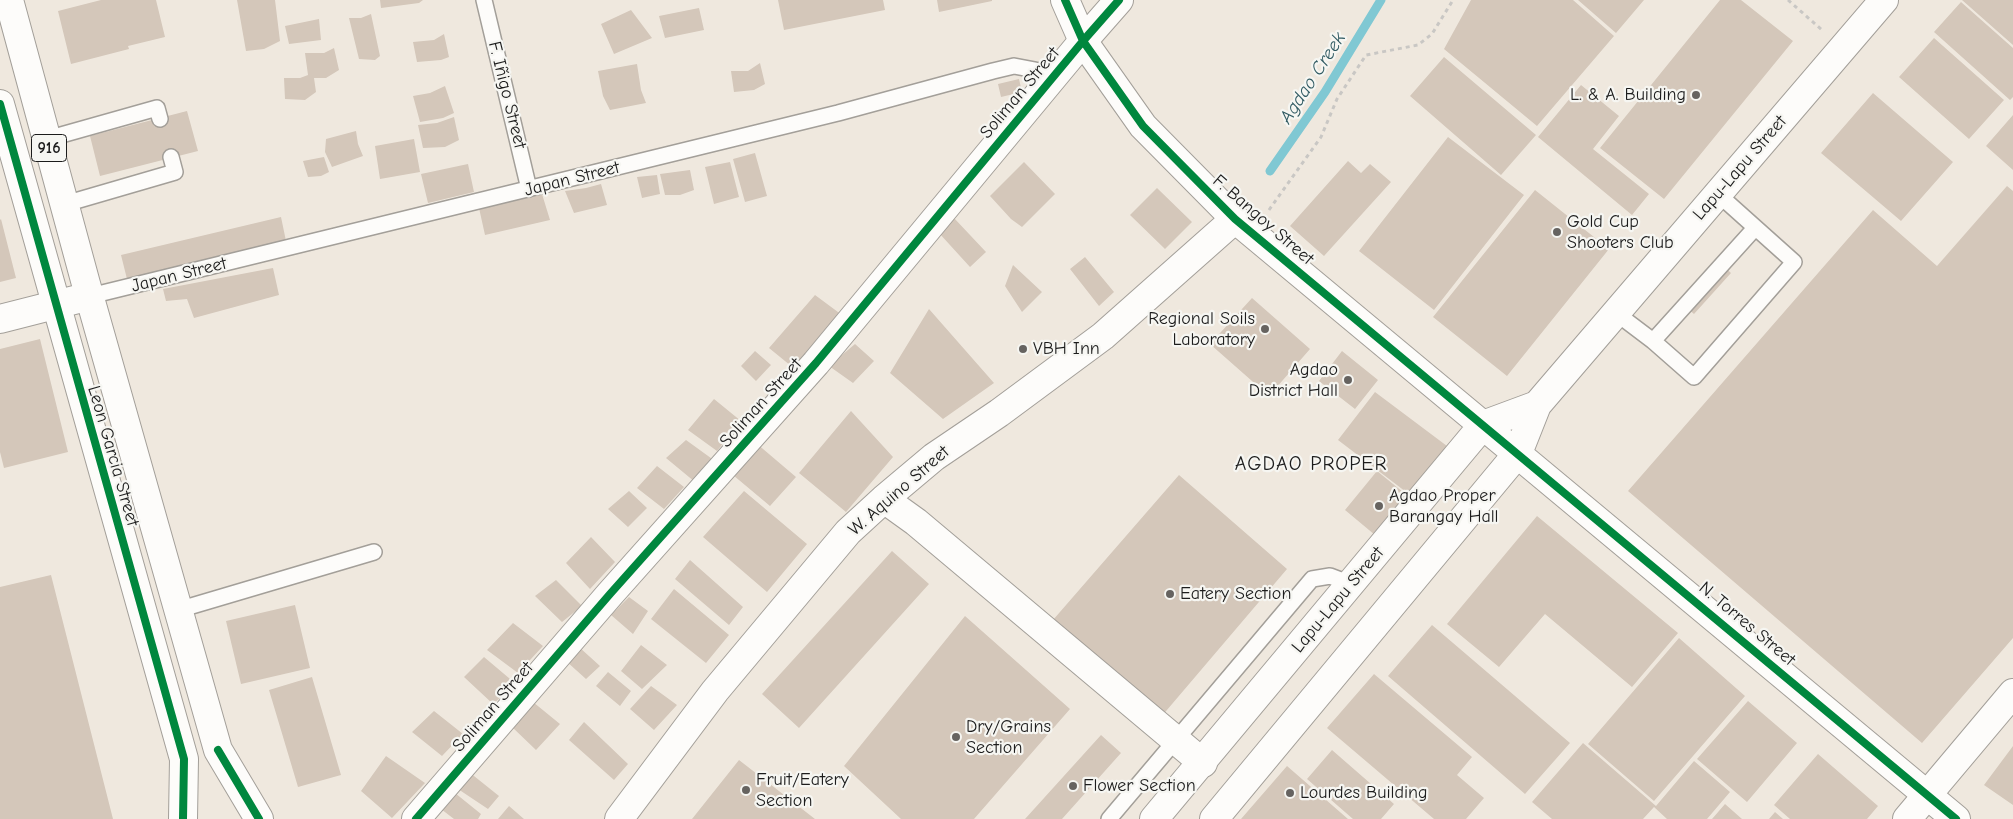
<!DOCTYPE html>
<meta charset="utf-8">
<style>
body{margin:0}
canvas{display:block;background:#efe8de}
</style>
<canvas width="2013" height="819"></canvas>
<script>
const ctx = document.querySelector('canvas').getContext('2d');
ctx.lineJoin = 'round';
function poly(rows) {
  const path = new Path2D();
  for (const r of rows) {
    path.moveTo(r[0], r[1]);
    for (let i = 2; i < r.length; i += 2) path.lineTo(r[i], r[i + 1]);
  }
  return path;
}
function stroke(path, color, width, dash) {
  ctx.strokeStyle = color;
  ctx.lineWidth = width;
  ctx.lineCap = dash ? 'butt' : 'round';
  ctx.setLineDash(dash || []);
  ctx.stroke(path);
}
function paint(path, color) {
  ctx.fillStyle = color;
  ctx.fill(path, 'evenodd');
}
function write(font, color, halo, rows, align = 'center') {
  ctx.font = font + ' "Comic Neue",sans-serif';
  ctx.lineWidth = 4.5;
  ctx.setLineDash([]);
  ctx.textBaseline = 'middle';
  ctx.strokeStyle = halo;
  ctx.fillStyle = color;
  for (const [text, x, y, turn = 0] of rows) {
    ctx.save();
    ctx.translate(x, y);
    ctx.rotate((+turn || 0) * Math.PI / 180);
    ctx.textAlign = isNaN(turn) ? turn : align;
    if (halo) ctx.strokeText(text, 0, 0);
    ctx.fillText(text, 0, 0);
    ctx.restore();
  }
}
stroke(poly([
 [1270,171,1325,92,1381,0]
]), '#80c8d3', 9);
paint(poly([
 [101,0,156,0,165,37,128,46,129,49,71,64,58,11],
 [237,0,275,0,280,41,264,49,246,51],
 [380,0,423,0,419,3,381,8],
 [778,0,883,0,885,10,784,30],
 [937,0,992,0,992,1,939,12],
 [1471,0,1573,0,1614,36,1537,126,1444,49],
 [1578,0,1644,0,1616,33],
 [1720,0,1741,0,1793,41,1664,199,1600,148],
 [1962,0,2013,0,2013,45],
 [1961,2,2013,48,2013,97,2010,100,1934,32],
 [699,8,704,30,665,38,659,16],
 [631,10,652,38,614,54,601,24],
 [371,14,380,56,375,60,359,59,349,18,361,18],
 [319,19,321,40,289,44,285,26],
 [444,34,449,57,441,60,417,62,413,42,434,40],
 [1934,38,2004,100,1969,139,1899,77],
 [334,48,339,70,326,78,314,78,316,92,305,100,285,99,284,78,300,78,308,75,305,53,324,53],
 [1444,57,1536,135,1501,175,1410,96],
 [760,63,765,84,754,90,734,92,731,71,748,71],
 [637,64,641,90,646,103,610,110,603,96,598,71],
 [1019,79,1022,92,1001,97,998,84],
 [1581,85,1619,116,1593,149,1649,194,1632,215,1538,137],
 [445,86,454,113,443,118,420,122,413,96,430,93],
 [1873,93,1953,162,1901,221,1821,153],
 [187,111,198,151,100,176,90,136],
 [2013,115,2013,170,1986,146],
 [454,117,459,140,445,147,423,148,418,125,437,123],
 [356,131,358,144,363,156,332,167,325,152,326,139],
 [1448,137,1524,195,1434,310,1359,251],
 [414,139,420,172,380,179,375,146],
 [755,153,767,196,745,202,733,159],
 [324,157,329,172,321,176,308,177,303,161],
 [1348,161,1361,173,1370,164,1391,182,1324,256,1290,226],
 [730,162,739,197,714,204,705,167],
 [1024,162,1055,194,1022,227,1011,219,990,196],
 [468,164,474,192,428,203,421,174],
 [690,170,694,190,680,195,665,195,660,174],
 [657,175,660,194,642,198,637,177],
 [601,184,607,205,574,213,565,191,586,188],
 [2007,186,2013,191,2013,638,1922,743,1628,491,1873,210,1937,266],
 [1157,188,1192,222,1165,249,1130,215],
 [1535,190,1609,249,1507,376,1433,317],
 [542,194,550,220,485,235,479,208],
 [281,217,286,241,127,279,121,255],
 [954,218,986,252,970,267,939,233],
 [1,219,16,278,0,282,0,220],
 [1085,257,1114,292,1099,306,1070,269],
 [1717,260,1731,273,1694,314,1680,302],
 [1013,265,1042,292,1022,312,1005,286],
 [273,268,279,295,194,318,187,299,166,301,163,289],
 [815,295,842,315,796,370,769,348],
 [1252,298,1310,349,1269,396,1210,344],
 [929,309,994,383,943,419,890,373],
 [40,339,68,452,4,468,0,452,0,349],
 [855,344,874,361,853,383,829,366],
 [755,351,771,365,756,381,741,366],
 [1342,351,1378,380,1355,409,1319,381],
 [1375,392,1447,446,1410,495,1338,440],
 [714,399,741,421,717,451,688,430],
 [851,411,893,457,846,512,799,473],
 [686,440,715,461,695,482,666,458],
 [756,443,796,477,770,506,733,475],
 [657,466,684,487,664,509,637,488],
 [1377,471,1414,501,1381,540,1345,510],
 [1179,475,1287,569,1161,717,1053,620],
 [629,491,647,508,628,527,608,509],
 [744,491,807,544,767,592,703,537],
 [1537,516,1678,633,1632,687,1545,614,1499,667,1447,624],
 [591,537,615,562,590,589,566,563],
 [892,551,929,584,799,728,762,694],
 [690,560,743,607,729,625,675,579],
 [51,575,113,819,0,819,0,587],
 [556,580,582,606,562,622,535,596],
 [674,589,729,635,706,663,651,619],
 [629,597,648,611,633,634,611,615],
 [295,605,310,668,241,684,226,621],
 [965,616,1070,709,974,819,901,819,844,766],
 [513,623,543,646,518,673,487,650],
 [1432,625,1570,743,1525,794,1388,676],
 [1679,638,1745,696,1654,801,1588,744],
 [641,645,667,665,642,689,621,671],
 [579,647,600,666,586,679,566,661],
 [484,657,516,684,493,704,464,677],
 [608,672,631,691,620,706,596,686],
 [1374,674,1472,757,1457,775,1484,798,1466,819,1434,819,1327,728],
 [312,677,341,775,298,787,269,690],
 [651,686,677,705,654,730,630,709],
 [1748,701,1797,743,1747,802,1697,759],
 [533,702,560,724,536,750,512,727],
 [434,711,463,734,442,756,412,732],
 [584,722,628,764,614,780,569,740],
 [1101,735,1121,753,1062,819,1025,819],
 [1583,743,1656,806,1694,761,1730,792,1707,819,1667,819,1654,807,1643,819,1552,819,1532,802],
 [2013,746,2013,805,1984,785],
 [1332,750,1394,804,1381,819,1353,819,1307,779],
 [1818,754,1878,806,1867,819,1790,819,1774,805],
 [386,756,425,783,392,818,361,791],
 [739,760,815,819,692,819],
 [1287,766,1348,819,1241,819],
 [469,772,499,796,488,809,458,789],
 [455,793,481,814,478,819,454,819,441,809],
 [1725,804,1742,819,1712,819],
 [509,806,524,819,498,819],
 [1775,812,1783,819,1769,819]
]), '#d4c7ba');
const service = poly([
 [484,0,529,189],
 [47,139,157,108,160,119],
 [65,204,175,172,171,157],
 [90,296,838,113,993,71,1014,66,1035,70,1053,77],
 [1616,313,1653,341,1694,377,1794,262,1718,194],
 [1653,341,1755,228],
 [178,610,374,552],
 [1109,819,1312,579,1330,576,1351,584]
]);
const minor = poly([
 [0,319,90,296],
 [884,499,916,522,1203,763],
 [416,819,610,594,816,363,1083,41,1119,0],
 [619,819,715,691,848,532,884,499,934,457,999,413,1103,336,1235,219],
 [1907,819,2013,693]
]);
const tertiary = poly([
 [1065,0,1083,41,1143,126,1235,219,1956,819],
 [1154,819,1483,425,1537,405],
 [1214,819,1518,453,1537,405,1884,0]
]);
const primary = poly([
 [9,0,86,284,218,750,259,819],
 [0,104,184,759,183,819]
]);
stroke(service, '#a39f99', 18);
stroke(minor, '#a39f99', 30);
stroke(tertiary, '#a39f99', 30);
stroke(primary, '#a39f99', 30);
stroke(poly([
 [1788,0,1822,30],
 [1269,210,1321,137,1337,99,1366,55,1418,45,1432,34,1453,0]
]), '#c9c7c4', 3, [4, 4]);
stroke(service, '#fdfcfa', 15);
stroke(minor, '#fdfcfa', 28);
stroke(tertiary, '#fdfcfa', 28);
stroke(primary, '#fdfcfa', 28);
stroke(poly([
 [1065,0,1083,41,1143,126,1235,219,1956,819],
 [0,104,184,759,183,819],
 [218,750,259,819],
 [416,819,610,594,816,363,1083,41,1119,0]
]), '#00873e', 8);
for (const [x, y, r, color] of [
 [1696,95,5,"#666360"],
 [1557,232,5,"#666360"],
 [1265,329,5,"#666360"],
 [1023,349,5,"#666360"],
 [1348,380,5,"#666360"],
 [1379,506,5,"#666360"],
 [1170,594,5,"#666360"],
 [956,737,5,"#666360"],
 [1073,786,5,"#666360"],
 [746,790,5,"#666360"],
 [1290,793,5,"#666360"]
]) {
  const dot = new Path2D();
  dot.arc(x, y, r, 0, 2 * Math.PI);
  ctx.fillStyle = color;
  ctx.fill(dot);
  stroke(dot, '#f6f6f2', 2);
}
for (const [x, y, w] of [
 [49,148,35]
]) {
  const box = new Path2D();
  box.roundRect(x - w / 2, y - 13.5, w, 27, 4);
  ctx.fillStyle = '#f6f6f2';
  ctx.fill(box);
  stroke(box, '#1c1c1c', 1);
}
write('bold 16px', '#1c1c1c', null, [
 ["916",49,148]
]);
write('18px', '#1c1c1c', '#f6f6f2', [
 ["Soliman Street",1020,93,-50],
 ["F. Iñigo Street",507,95,76],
 ["Lapu-Lapu Street",1740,168,-49],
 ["Japan Street",572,179,-14],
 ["F. Bangoy Street",1263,220,41],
 ["Japan Street",179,275,-14],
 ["Soliman Street",761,403,-48],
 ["Leon Garcia Street",113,456,74],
 ["W. Aquino Street",899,491,-41],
 ["Lapu-Lapu Street",1338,600,-50],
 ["N. Torres Street",1747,624,40],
 ["Soliman Street",493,707,-49]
]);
write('18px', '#1c1c1c', '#f6f6f2', [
 ["L. & A. Building",1686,95,"right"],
 ["Gold Cup",1567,222],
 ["Shooters Club",1567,243],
 ["Regional Soils",1255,319,"right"],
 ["Laboratory",1255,340,"right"],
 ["VBH Inn",1033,349],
 ["Agdao",1338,370,"right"],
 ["District Hall",1338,391,"right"],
 ["Agdao Proper",1389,496],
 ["Barangay Hall",1389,517],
 ["Eatery Section",1180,594],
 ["Dry/Grains",966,727],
 ["Section",966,748],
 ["Fruit/Eatery",756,780],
 ["Section",756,801],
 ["Flower Section",1083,786],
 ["Lourdes Building",1300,793]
], 'left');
write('italic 19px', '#315b63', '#f6f6f2', [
 ["Agdao Creek",1313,78,-57]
]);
ctx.letterSpacing = '1px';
write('20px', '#1c1c1c', '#f6f6f2', [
 ["AGDAO PROPER",1311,464]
]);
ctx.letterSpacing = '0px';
</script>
